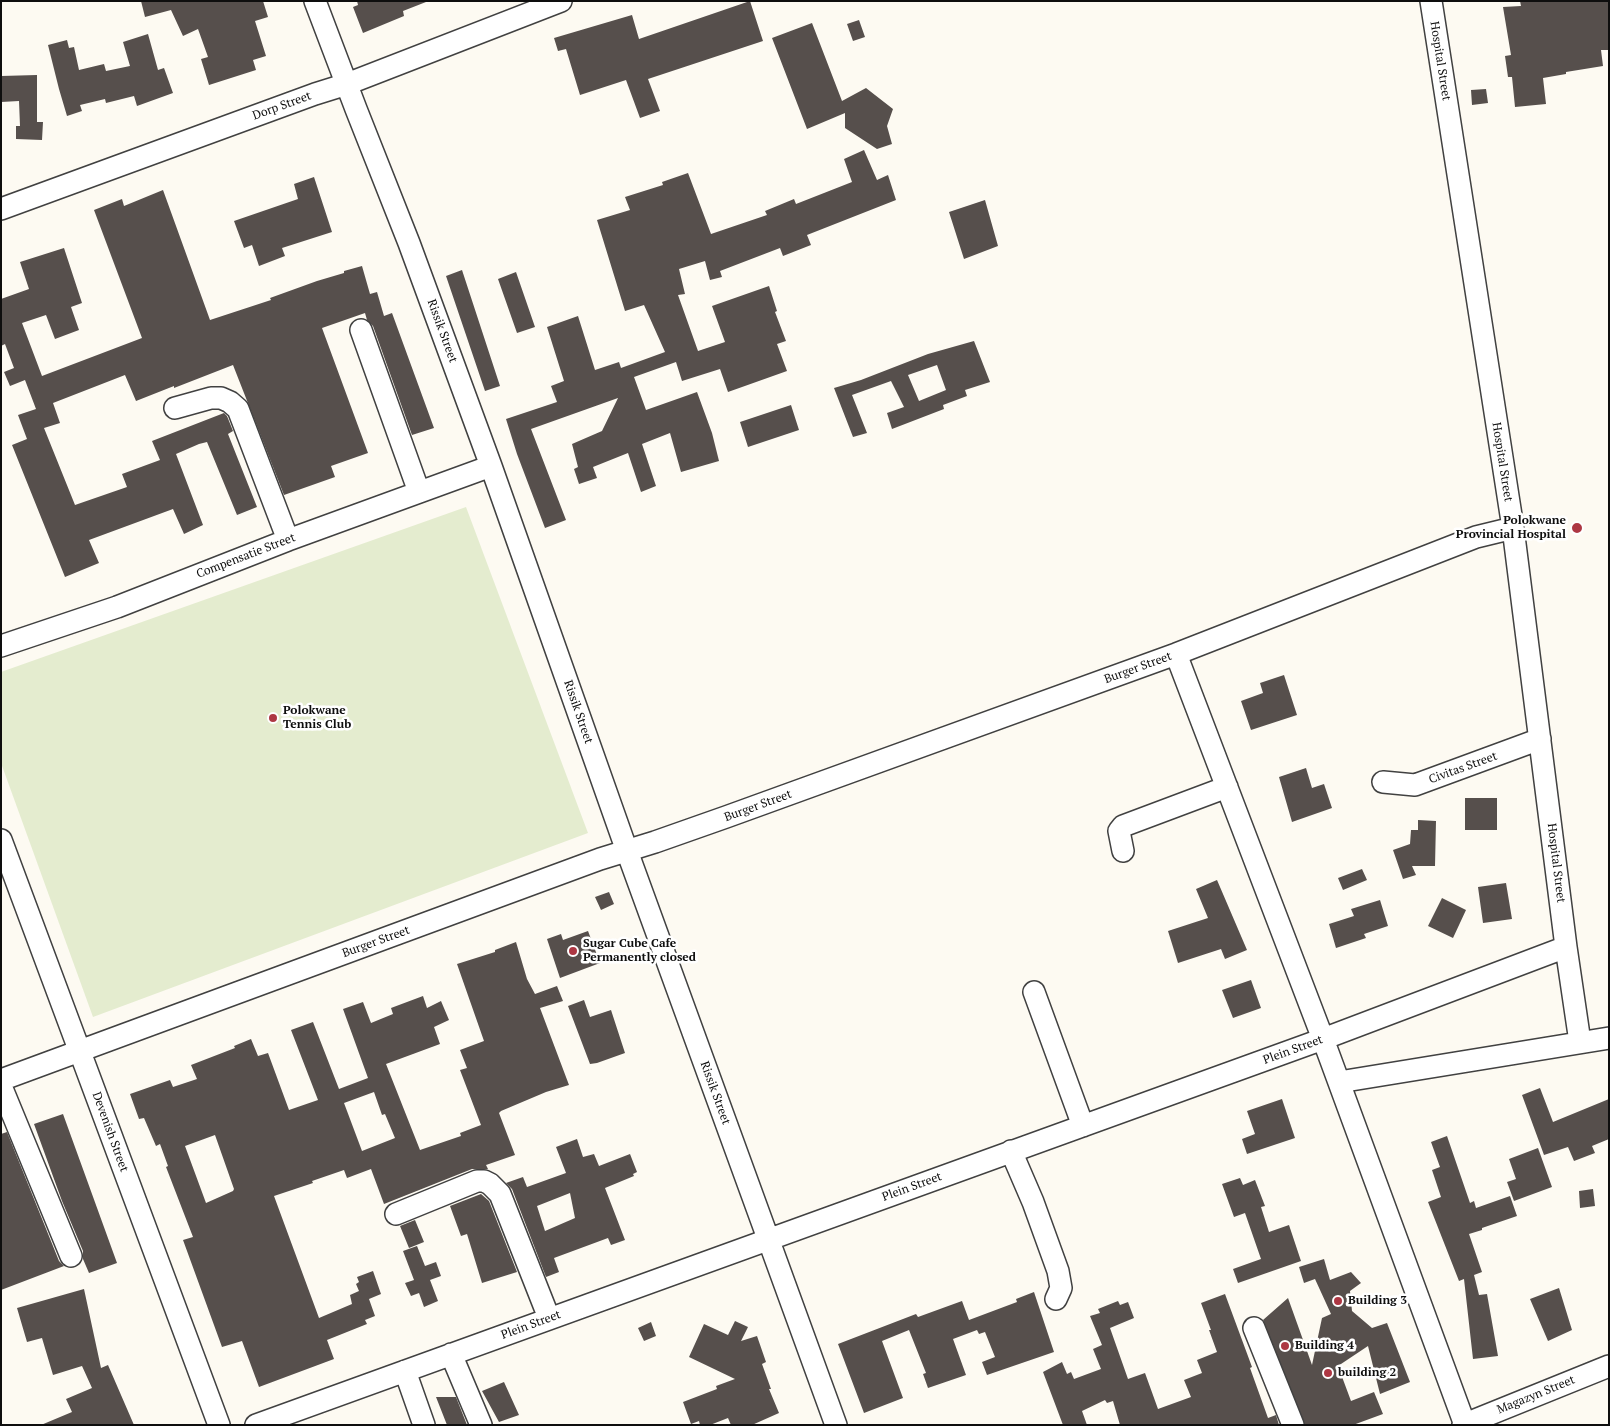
<!DOCTYPE html>
<style>
body{margin:0}
#map{position:relative;width:1610px;height:1426px;overflow:hidden;background:#fdfaf2;font-family:"PT Serif",serif}
canvas{display:block}
.frame{position:absolute;inset:0;border:2px solid #0e0e0e;pointer-events:none}
</style>
<div id="map">
<canvas width="1610" height="1426"></canvas>
<div class="frame"></div>
</div>
<script>
const ctx = document.querySelector('canvas').getContext('2d');
ctx.lineJoin = 'round';
function paint(path, color) {
  ctx.fillStyle = color;
  ctx.fill(path, 'evenodd');
}
function poly(rows) {
  const path = new Path2D();
  for (const r of rows) {
    path.moveTo(r[0], r[1]);
    for (let i = 2; i < r.length; i += 2) path.lineTo(r[i], r[i + 1]);
  }
  return path;
}
function stroke(path, color, width, dash) {
  ctx.strokeStyle = color;
  ctx.lineWidth = width;
  ctx.lineCap = dash ? 'butt' : 'round';
  ctx.setLineDash(dash || []);
  ctx.stroke(path);
}
function write(font, color, halo, rows, align = 'center') {
  ctx.font = font + ' "PT Serif",serif';
  ctx.lineWidth = 5;
  ctx.setLineDash([]);
  ctx.textBaseline = 'middle';
  ctx.strokeStyle = halo;
  ctx.fillStyle = color;
  for (const [text, x, y, turn = 0] of rows) {
    ctx.save();
    ctx.translate(x, y);
    ctx.rotate((+turn || 0) * Math.PI / 180);
    ctx.textAlign = isNaN(turn) ? turn : align;
    if (halo) ctx.strokeText(text, 0, 0);
    ctx.fillText(text, 0, 0);
    ctx.restore();
  }
}
paint(poly([
 [466,507,588,833,93,1017,1,763,1,672]
]), '#e4eccf');
paint(poly([
 [141,1,263,1,268,17,255,21,266,56,253,60,256,70,209,85,201,59,208,57,198,29,183,36,171,10,145,17],
 [357,1,426,1,426,2,403,11,404,16,363,33,353,7,358,5],
 [750,1,763,41,648,79,660,111,640,118,626,80,580,95,566,49,558,51,554,38,632,15,639,39],
 [1520,1,1609,1,1609,50,1601,50,1603,66,1566,72,1566,74,1543,78,1546,104,1515,107,1512,77,1508,77,1505,56,1511,55,1503,7,1521,6],
 [859,20,865,37,853,41,847,24],
 [812,23,842,101,866,88,893,109,887,126,892,144,877,149,845,128,845,113,807,129,772,38],
 [148,34,158,70,164,68,173,93,137,106,134,96,106,103,105,99,80,105,82,111,67,116,59,89,48,45,67,40,69,48,74,47,79,70,104,64,106,71,130,66,123,42],
 [37,75,37,122,43,122,42,140,16,139,16,126,20,126,19,101,1,102,1,76],
 [1486,89,1488,103,1472,105,1471,90],
 [864,150,877,180,888,175,896,200,807,235,811,245,783,256,780,248,720,271,722,277,710,280,705,261,679,269,685,294,678,295,698,351,725,342,712,306,769,286,777,311,775,312,786,341,777,344,787,371,728,392,720,369,682,381,676,362,634,377,646,410,697,392,712,433,719,461,681,472,670,433,642,444,656,486,641,492,628,453,593,467,597,478,579,484,574,469,578,467,572,444,602,431,618,398,531,429,566,520,545,528,517,454,506,419,557,402,551,386,564,381,547,327,578,316,595,370,619,362,621,368,665,352,644,305,625,311,597,220,630,210,625,197,663,185,662,182,688,173,711,234,767,215,765,211,794,199,796,204,852,182,844,159],
 [314,177,332,232,282,248,285,256,259,266,252,245,244,248,234,221,298,199,294,184],
 [163,190,210,320,271,300,270,298,317,281,344,273,344,271,362,266,370,294,377,292,384,316,392,313,434,428,412,435,373,326,367,320,365,313,322,328,368,453,331,466,335,477,284,495,233,365,174,388,174,386,136,401,125,375,53,403,60,423,44,428,75,505,127,487,122,474,160,460,152,441,224,413,227,416,233,431,228,434,257,507,237,515,207,442,199,444,176,454,203,525,184,534,173,509,89,540,99,563,65,577,12,445,27,439,18,415,36,409,25,380,10,386,4,372,14,368,5,344,1,346,1,299,29,289,20,262,64,248,82,303,71,307,79,330,55,339,46,315,22,323,42,376,142,338,94,210,122,199,124,206],
 [985,200,998,246,964,259,949,212],
 [462,270,500,386,485,391,446,276],
 [516,272,535,327,517,333,498,279],
 [974,341,990,382,965,390,967,396,943,405,944,409,892,429,887,413,904,407,891,381,852,395,867,433,853,437,834,388,861,380,928,354],
 [937,365,946,390,919,401,908,375],
 [791,405,799,430,748,447,740,422],
 [1284,675,1297,715,1251,730,1241,701,1263,693,1260,683],
 [1306,768,1312,788,1324,784,1332,808,1292,822,1279,777],
 [1465,798,1497,798,1497,830,1465,830],
 [1418,820,1436,821,1435,866,1412,866,1416,875,1403,879,1393,850,1410,844,1411,830,1418,830],
 [1362,869,1367,880,1343,890,1338,878],
 [1217,880,1247,950,1225,959,1221,949,1178,963,1168,931,1208,918,1196,889],
 [1506,883,1512,919,1483,923,1478,887],
 [609,892,614,904,601,910,595,897],
 [1442,898,1466,910,1453,938,1428,926],
 [1380,900,1388,926,1364,934,1366,938,1336,948,1329,924,1354,916,1351,909],
 [588,931,600,963,560,978,547,939,561,934,563,940],
 [516,942,527,979,535,994,557,986,563,1001,540,1008,569,1085,546,1092,501,1111,499,1113,515,1155,486,1165,488,1169,472,1169,384,1204,371,1169,347,1178,344,1170,312,1181,313,1183,274,1196,319,1318,352,1304,350,1295,359,1291,356,1284,359,1282,357,1277,373,1271,381,1294,369,1299,375,1316,365,1320,367,1324,327,1340,334,1359,259,1387,242,1341,222,1347,183,1240,193,1237,166,1167,168,1166,160,1144,156,1146,144,1118,139,1119,130,1094,170,1080,173,1087,197,1079,191,1065,235,1048,234,1046,251,1039,258,1056,268,1053,289,1110,318,1100,291,1030,313,1022,339,1089,368,1078,343,1009,363,1002,371,1023,393,1014,391,1008,423,996,427,1008,441,1001,449,1020,434,1027,440,1044,386,1064,420,1150,461,1136,460,1133,481,1125,460,1070,467,1068,460,1050,484,1041,457,964,495,952,495,950],
 [374,1092,382,1115,385,1114,395,1138,362,1151,344,1103],
 [215,1135,234,1189,233,1191,206,1203,185,1146],
 [1251,980,1261,1008,1233,1018,1222,990],
 [584,1000,590,1017,611,1010,625,1053,597,1063,590,1064,568,1006],
 [1540,1088,1553,1122,1609,1099,1609,1139,1592,1146,1595,1153,1574,1161,1568,1147,1544,1155,1522,1095],
 [1282,1099,1295,1138,1247,1154,1242,1139,1255,1134,1247,1111],
 [63,1114,117,1263,89,1273,83,1259,83,1251,62,1201,34,1124],
 [7,1132,59,1261,64,1266,1,1290,1,1134],
 [1447,1136,1470,1203,1474,1201,1476,1208,1510,1196,1517,1216,1482,1228,1482,1230,1469,1234,1482,1272,1474,1275,1479,1295,1487,1294,1498,1356,1473,1359,1464,1279,1459,1281,1428,1202,1441,1197,1432,1170,1440,1167,1431,1142],
 [577,1139,583,1157,594,1154,599,1166,630,1154,637,1172,633,1174,634,1176,605,1188,625,1240,611,1245,608,1238,554,1258,559,1272,546,1277,512,1189,506,1183,523,1177,527,1187,566,1173,556,1147],
 [570,1193,575,1218,545,1231,537,1206],
 [1538,1148,1552,1187,1514,1201,1507,1182,1516,1179,1509,1159],
 [1240,1178,1243,1185,1255,1180,1265,1206,1261,1207,1269,1232,1289,1225,1301,1261,1238,1283,1233,1269,1261,1259,1245,1213,1234,1217,1222,1184],
 [1593,1189,1595,1206,1580,1208,1579,1191],
 [481,1194,489,1201,517,1272,482,1283,467,1234,461,1236,450,1206],
 [415,1220,424,1242,409,1248,400,1226],
 [417,1246,425,1266,436,1262,441,1276,430,1280,438,1301,424,1307,419,1293,411,1296,405,1283,414,1280,403,1251],
 [1324,1259,1330,1280,1351,1272,1361,1283,1350,1291,1352,1311,1372,1328,1387,1323,1410,1382,1380,1394,1368,1346,1338,1366,1351,1401,1374,1392,1383,1414,1353,1425,1305,1425,1263,1320,1288,1298,1312,1365,1322,1318,1331,1314,1315,1279,1304,1283,1299,1267],
 [1559,1288,1572,1330,1548,1341,1530,1299],
 [84,1289,101,1368,108,1365,134,1425,41,1425,72,1412,66,1399,92,1388,82,1366,53,1375,42,1338,27,1342,17,1308],
 [1034,1292,1054,1352,987,1375,982,1362,995,1357,985,1332,979,1334,977,1330,953,1339,966,1375,928,1388,923,1374,926,1373,909,1330,882,1341,903,1398,864,1413,838,1344,916,1314,918,1317,962,1301,969,1320,1017,1302,1016,1299],
 [1225,1294,1252,1367,1250,1368,1268,1418,1276,1415,1279,1425,1120,1425,1113,1401,1107,1403,1105,1400,1082,1411,1087,1425,1063,1425,1043,1372,1062,1362,1067,1374,1071,1372,1074,1379,1101,1369,1093,1349,1102,1345,1090,1316,1100,1313,1098,1309,1118,1301,1120,1305,1128,1302,1134,1318,1110,1328,1128,1379,1145,1373,1158,1409,1191,1397,1184,1380,1202,1373,1197,1360,1217,1352,1209,1330,1211,1330,1201,1303],
 [735,1321,748,1327,741,1341,757,1336,766,1362,762,1364,771,1389,769,1389,779,1413,752,1425,731,1425,728,1418,710,1425,700,1425,699,1421,691,1424,683,1402,717,1389,716,1386,735,1379,689,1357,704,1324,728,1335],
 [651,1322,656,1336,644,1341,638,1328],
 [504,1382,519,1415,499,1422,482,1391],
 [436,1397,456,1397,467,1425,447,1425]
]), '#564f4c');
const minor = poly([
 [315,1,356,109,409,243,491,466,627,851,836,1425],
 [1431,1,1513,528,1566,947,1580,1042],
 [1,209,315,94,347,84,561,1],
 [361,330,419,492],
 [175,408,211,398,221,398,230,402,238,409,288,540],
 [1,646,117,607,288,540,491,466],
 [1176,654,1323,1039,1465,1425],
 [1383,782,1415,785,1540,739],
 [1,840,219,1425],
 [1123,851,1119,831,1123,826,1227,787],
 [1034,992,1083,1126],
 [1,1080,600,859,655,842,726,817,1176,654,1476,537,1513,528],
 [1339,1082,1609,1038],
 [1,1086,71,1256],
 [1011,1151,1033,1202,1058,1271,1061,1288,1056,1299],
 [396,1214,477,1181,484,1181,490,1184,500,1194,549,1318],
 [1254,1328,1293,1425],
 [451,1354,481,1425],
 [405,1371,424,1425],
 [256,1425,1323,1039,1566,947],
 [1463,1425,1609,1366]
]);
stroke(minor, '#414141', 24);
stroke(minor, '#fff', 21);
for (const [x, y, r, color] of [
 [1577,528,6,"#ad3743"],
 [273,718,5,"#ad3743"],
 [573,951,5,"#ad3743"],
 [1338,1301,5,"#ad3743"],
 [1285,1346,5,"#ad3743"],
 [1328,1373,5,"#ad3743"]
]) {
  const dot = new Path2D();
  dot.arc(x, y, r, 0, 2 * Math.PI);
  ctx.fillStyle = color;
  ctx.fill(dot);
  stroke(dot, '#fff', 2);
}
write('12px', '#0e0e0e', '#fff', [
 ["Hospital Street",1440,61,81],
 ["Dorp Street",282,106,-20],
 ["Rissik Street",442,331,70],
 ["Hospital Street",1502,462,81],
 ["Compensatie Street",246,556,-21],
 ["Burger Street",1138,668,-20],
 ["Rissik Street",578,712,71],
 ["Civitas Street",1463,768,-20],
 ["Burger Street",758,806,-20],
 ["Hospital Street",1556,863,83],
 ["Burger Street",376,942,-20],
 ["Plein Street",1293,1050,-20],
 ["Rissik Street",715,1093,70],
 ["Devenish Street",110,1132,70],
 ["Plein Street",912,1187,-20],
 ["Plein Street",531,1325,-20],
 ["Magazyn Street",1536,1395,-22]
]);
write('bold 12px', '#0e0e0e', '#fff', [
 ["Polokwane",1566,521,"right"],
 ["Provincial Hospital",1566,535,"right"],
 ["Polokwane",283,711],
 ["Tennis Club",283,725],
 ["Sugar Cube Cafe",583,944],
 ["Permanently closed",583,958],
 ["Building 3",1348,1301],
 ["Building 4",1295,1346],
 ["building 2",1338,1373]
], 'left');
</script>
